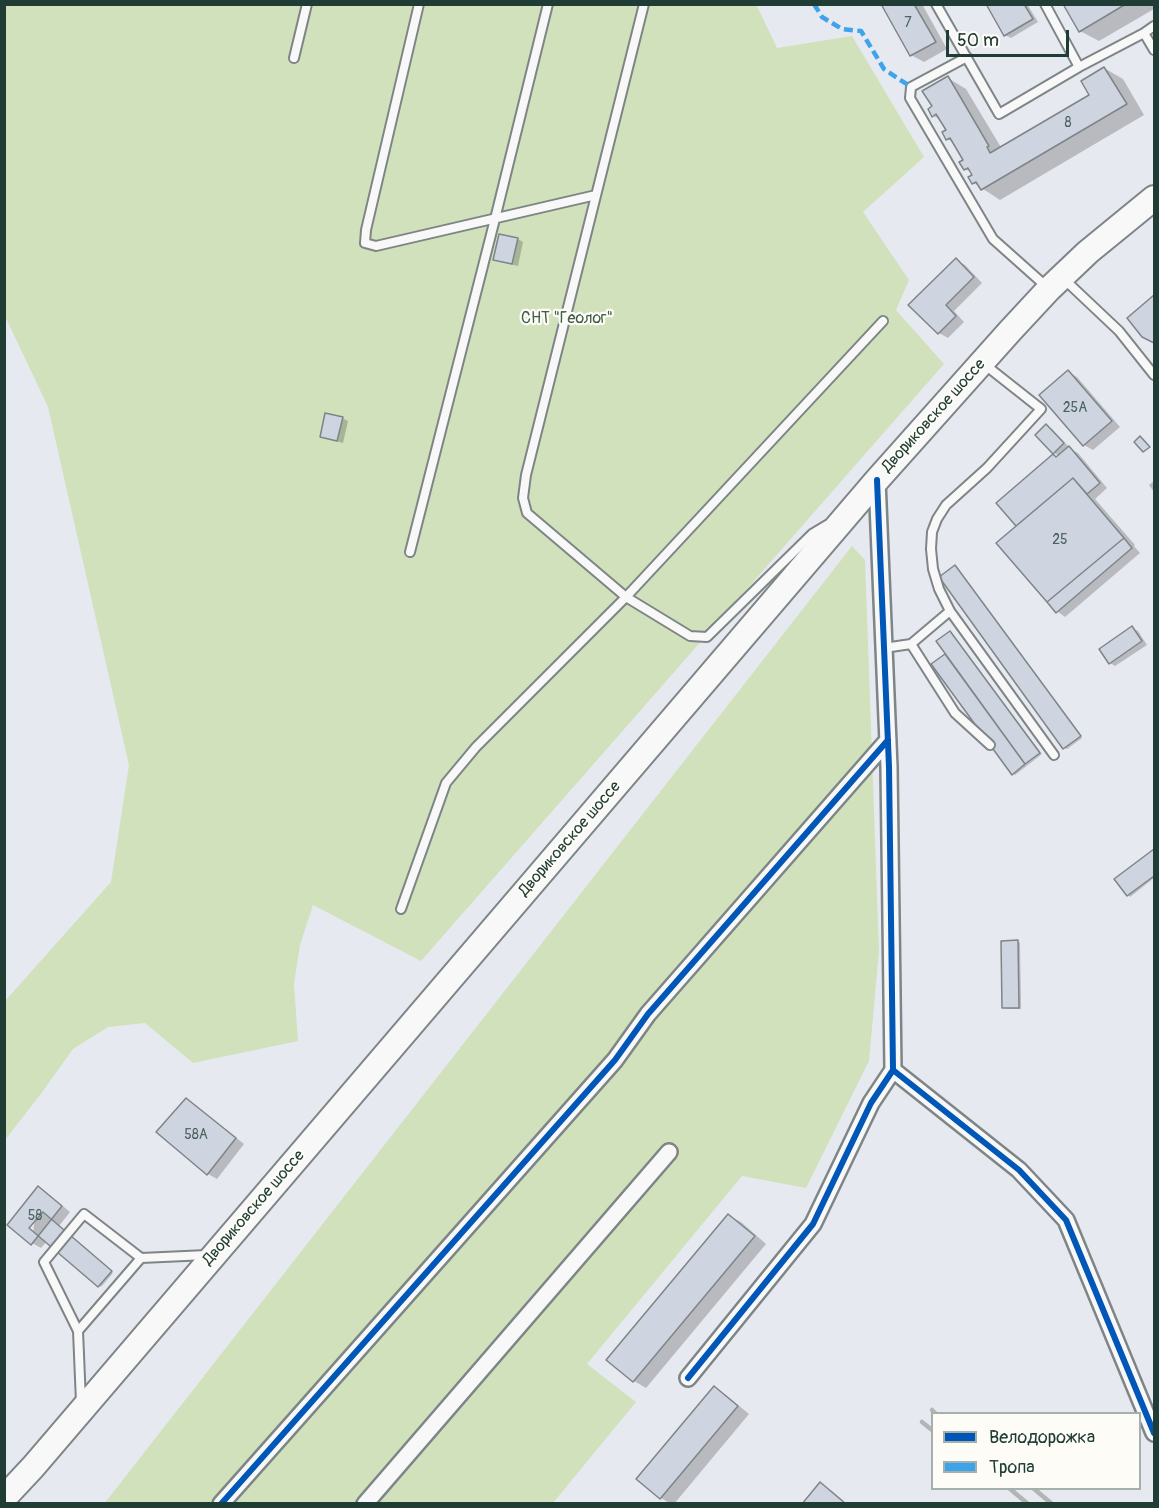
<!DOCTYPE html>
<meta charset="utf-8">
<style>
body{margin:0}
#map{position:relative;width:1159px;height:1508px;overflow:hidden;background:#e6e9f0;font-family:Pangolin,sans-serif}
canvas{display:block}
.frame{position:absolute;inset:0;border:6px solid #1f3d34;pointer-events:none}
.legend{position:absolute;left:931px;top:1412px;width:210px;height:78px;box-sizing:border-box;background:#fdfcf7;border:2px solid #a4b0a9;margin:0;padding:8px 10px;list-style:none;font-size:18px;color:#1f3d34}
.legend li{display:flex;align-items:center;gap:12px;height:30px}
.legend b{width:30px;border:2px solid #a4b0a9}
.scale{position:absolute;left:946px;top:30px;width:123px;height:27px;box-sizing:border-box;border:3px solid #1f3d34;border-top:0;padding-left:8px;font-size:18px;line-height:21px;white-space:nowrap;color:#1f3d34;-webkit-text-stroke:4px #fdfcf7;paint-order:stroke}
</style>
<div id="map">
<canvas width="1159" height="1508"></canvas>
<div class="frame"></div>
<ul class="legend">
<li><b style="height:8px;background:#0057b8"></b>Велодорожка</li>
<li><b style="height:8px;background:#3da4eb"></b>Тропа</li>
</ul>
<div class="scale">50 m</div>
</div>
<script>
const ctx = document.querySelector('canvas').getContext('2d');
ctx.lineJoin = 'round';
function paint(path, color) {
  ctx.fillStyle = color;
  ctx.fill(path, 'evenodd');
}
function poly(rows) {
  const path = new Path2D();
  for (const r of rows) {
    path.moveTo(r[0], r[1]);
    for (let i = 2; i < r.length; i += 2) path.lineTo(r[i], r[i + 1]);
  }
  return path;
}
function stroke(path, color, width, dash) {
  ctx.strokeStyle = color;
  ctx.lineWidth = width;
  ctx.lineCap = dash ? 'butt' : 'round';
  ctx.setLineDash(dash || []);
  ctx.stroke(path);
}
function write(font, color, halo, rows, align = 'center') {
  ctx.font = font + ' Pangolin,sans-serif';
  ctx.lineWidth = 4.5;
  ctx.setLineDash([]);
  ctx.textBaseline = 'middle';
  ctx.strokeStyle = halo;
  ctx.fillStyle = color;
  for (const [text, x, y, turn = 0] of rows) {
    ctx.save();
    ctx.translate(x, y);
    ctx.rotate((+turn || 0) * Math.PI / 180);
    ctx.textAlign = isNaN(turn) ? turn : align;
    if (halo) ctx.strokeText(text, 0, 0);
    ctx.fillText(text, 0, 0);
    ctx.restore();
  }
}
paint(poly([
 [756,4,777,48,852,36,924,157,863,212,909,280,896,310,944,364,421,961,313,905,300,945,294,984,298,1041,193,1063,145,1023,108,1027,73,1049,40,1095,5,1140,5,1001,111,882,129,765,48,407,5,316,5,5],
 [852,546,865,560,879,951,869,1061,806,1188,742,1176,587,1364,636,1402,553,1503,104,1504]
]), '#d1e1bc');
paint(poly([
 [883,4,922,4,947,49,924,62,911,55],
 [988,4,1027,4,1038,22,1011,38,1005,35],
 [1065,4,1154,4,1154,9,1099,41,1080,31],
 [1104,68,1123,79,1144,115,1000,200,974,183,973,173,965,169,965,160,956,143,947,139,948,130,942,120,933,116,934,107,948,78,966,89,1002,149,1091,96],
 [500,236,518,239,523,242,518,266,501,262,495,259],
 [956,260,965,265,982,283,954,311,964,322,948,338,939,333,911,305],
 [1154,297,1154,342,1143,335,1129,318],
 [1068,372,1077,377,1120,427,1093,450,1084,445],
 [342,418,348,421,343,443,327,439,321,436],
 [1046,426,1052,429,1069,447,1068,448,1078,453,1107,488,1095,499,1135,545,1134,546,1140,553,1065,617,1057,611,1018,526,1017,525,1060,456,1054,453],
 [1154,481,1154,492,1149,485],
 [956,567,1082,738,1067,749,1064,748],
 [1132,628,1138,631,1147,645,1115,666,1110,663],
 [950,633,1042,754,1015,775,933,664,948,654],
 [1154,851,1154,878,1130,897,1116,879],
 [1018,941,1020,943,1021,1009,1006,1009,1004,1007],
 [186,1100,195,1105,244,1144,217,1179,208,1174,158,1132],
 [38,1188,47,1193,70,1212,59,1226,113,1273,101,1287,47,1241,41,1248,32,1243],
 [729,1216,741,1222,766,1244,646,1388,634,1381,608,1360],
 [714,1388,726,1395,749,1414,674,1504,671,1504,661,1498],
 [820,1484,832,1491,847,1504,804,1504]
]), '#0003');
const building = poly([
 [881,4,914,4,936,42,910,56,881,4],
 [986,4,1024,4,1033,19,1004,36,986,4],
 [1063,4,1126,4,1079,32,1063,4],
 [1104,67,1127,104,981,190,976,182,972,184,968,177,972,175,968,168,964,170,959,162,963,160,950,138,946,140,942,132,946,130,936,114,932,117,928,109,932,106,922,91,948,76,989,146,987,147,990,153,1089,95,1081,81,1104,67],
 [499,234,518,238,512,264,493,260,499,234],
 [956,258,974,277,946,305,956,316,938,334,908,305,956,258],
 [1154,295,1154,343,1142,337,1127,318,1154,295],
 [1068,370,1112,421,1083,446,1039,395,1068,370],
 [325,413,343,417,337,441,320,437,325,413],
 [1046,424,1064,443,1053,454,1035,435,1046,424],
 [1140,436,1150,447,1143,452,1134,442,1140,436],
 [1069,446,1100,483,1087,494,1073,478,1016,526,996,503,1053,454,1056,457,1069,446],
 [1073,478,1124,538,1047,602,996,543,1073,478],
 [1124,538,1132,548,1056,613,1047,602,1124,538],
 [955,565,1081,736,1063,749,939,577,955,565],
 [1132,626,1142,641,1109,664,1099,649,1132,626],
 [950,631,1040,753,1025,764,936,641,950,631],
 [945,654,1025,764,1012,775,931,664,945,654],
 [1154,849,1154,876,1127,896,1114,879,1154,849],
 [1018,940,1019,1008,1002,1008,1001,941,1018,940],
 [186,1098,236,1138,207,1175,156,1132,186,1098],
 [38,1186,62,1206,31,1245,7,1225,38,1186],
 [43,1212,112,1271,98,1287,29,1228,43,1212],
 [728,1214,755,1236,633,1382,606,1360,728,1214],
 [714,1386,738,1406,660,1499,636,1479,714,1386],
 [820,1482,846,1504,802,1504,820,1482]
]);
paint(building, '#cfd4e1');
stroke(building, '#7e8586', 1.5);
const service = poly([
 [419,4,366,230,365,243,376,246,596,195],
 [644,4,526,475,523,498,527,513,626,597,690,636,707,637,812,534,827,525],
 [936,4,999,114,1079,67,1144,33],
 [1045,4,1079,67],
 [1154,26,1144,33,1154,50],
 [967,57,911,87,910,98,993,239,1048,288],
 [294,58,307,4],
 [1065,280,1119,331,1154,375],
 [984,364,1041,409,987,468,946,505,937,519,932,532,931,549,933,569,939,589,950,611,1054,755],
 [410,552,495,219,548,4],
 [911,644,950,611],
 [884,648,911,644,955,713,990,745],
 [401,909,446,783,476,747,626,597,883,321],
 [78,1331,44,1262,84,1214,141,1258],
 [81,1402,78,1331,141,1258,207,1255]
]);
const minor = poly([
 [877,480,889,767,893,1070,1019,1170,1066,1220,1154,1433],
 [688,1378,813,1224,871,1103,893,1070],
 [221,1504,615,1060,648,1014,888,740],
 [365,1504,669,1152]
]);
const primary = poly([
 [4,1498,33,1467,877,480,1010,331,1049,289,1088,252,1154,198]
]);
stroke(service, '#7e8586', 12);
stroke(minor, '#7e8586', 20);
stroke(primary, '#7e8586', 28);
stroke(service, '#f8f8f8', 8);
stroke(minor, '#f8f8f8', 15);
stroke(primary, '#f8f8f8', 24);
stroke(poly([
 [932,1410,936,1414],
 [922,1422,932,1430],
 [1009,1488,1028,1504],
 [1033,1488,1052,1504]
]), '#b1b5b4', 4.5);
stroke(poly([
 [814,4,822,17,842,29,861,31,884,69,911,87]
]), '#3da4eb', 4.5, [9, 4.5]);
stroke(poly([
 [877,480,889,767,893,1070,1019,1170,1066,1220,1154,1433],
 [688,1378,813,1224,871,1103,893,1070],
 [221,1504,615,1060,648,1014,888,740]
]), '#0057b8', 6);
write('14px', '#4b635f', null, [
 ["7",908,23],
 ["8",1068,123],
 ["25А",1075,408],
 ["25",1060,540],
 ["58А",196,1135],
 ["58",35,1216]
]);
write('16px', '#3f5d47', '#fdfcf7', [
 ["СНТ \"Геолог\"",567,319]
]);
write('16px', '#1f3d34', '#fdfcf7', [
 ["Двориковское шоссе",934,416,-48],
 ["Двориковское шоссе",570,839,-49],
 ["Двориковское шоссе",254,1208,-49]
]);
</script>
